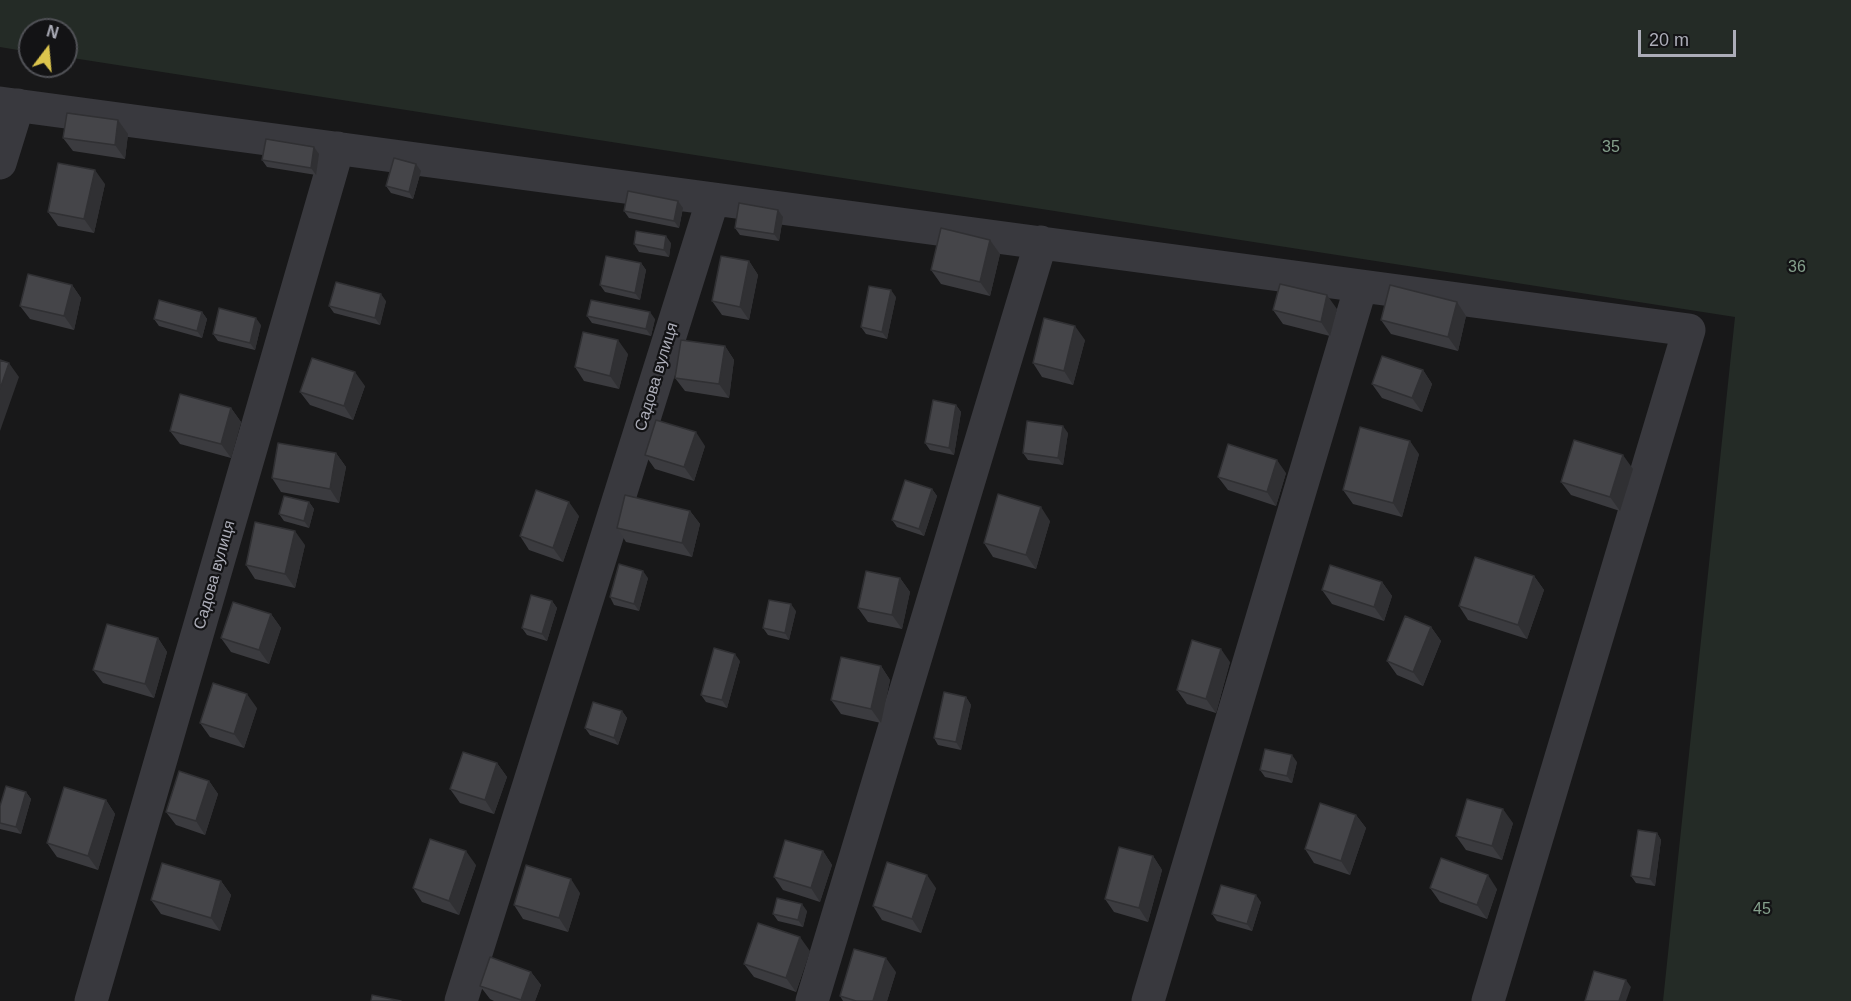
<!DOCTYPE html>
<meta charset="utf-8">
<style>
body{margin:0}
#map{position:relative;width:1851px;height:1001px;overflow:hidden;background:#181819;font-family:Arial,sans-serif}
canvas{display:block}
.north{position:absolute;left:18px;top:18px;width:60px;height:60px;box-sizing:border-box;background:#131315;border:2px solid #505156;border-radius:50%;rotate:16deg;font-size:16px;font-weight:700;line-height:24px;text-align:center;color:#acadb8}
.north::after{content:'';display:block;margin:auto;width:21px;height:27px;background:#dcc54d;clip-path:polygon(50% 0,100% 100%,50% 72%,0 100%)}
.scale{position:absolute;left:1638px;top:30px;width:98px;height:27px;box-sizing:border-box;border:3px solid #acadb8;border-top:0;padding-left:8px;font-size:18px;line-height:21px;white-space:nowrap;color:#acadb8;-webkit-text-stroke:4px #131315;paint-order:stroke}
</style>
<div id="map">
<canvas width="1851" height="1001"></canvas>
<div class="north">N</div>
<div class="scale">20 m</div>
</div>
<script>
const ctx = document.querySelector('canvas').getContext('2d');
ctx.lineJoin = 'round';
function paint(path, color) {
  ctx.fillStyle = color;
  ctx.fill(path, 'evenodd');
}
function poly(rows) {
  const path = new Path2D();
  for (const r of rows) {
    path.moveTo(r[0], r[1]);
    for (let i = 2; i < r.length; i += 2) path.lineTo(r[i], r[i + 1]);
  }
  return path;
}
function stroke(path, color, width, dash) {
  ctx.strokeStyle = color;
  ctx.lineWidth = width;
  ctx.lineCap = dash ? 'butt' : 'round';
  ctx.setLineDash(dash || []);
  ctx.stroke(path);
}
function write(font, color, halo, rows, align = 'center') {
  ctx.font = font + ' Arial,sans-serif';
  ctx.lineWidth = 4.5;
  ctx.setLineDash([]);
  ctx.textBaseline = 'middle';
  ctx.strokeStyle = halo;
  ctx.fillStyle = color;
  for (const [text, x, y, turn = 0] of rows) {
    ctx.save();
    ctx.translate(x, y);
    ctx.rotate((+turn || 0) * Math.PI / 180);
    ctx.textAlign = isNaN(turn) ? turn : align;
    if (halo) ctx.strokeText(text, 0, 0);
    ctx.fillText(text, 0, 0);
    ctx.restore();
  }
}
paint(poly([
 [0,0,1851,0,1851,1001,1663,1001,1735,317,66,57,66,30,30,30,30,52,0,47]
]), '#242b26');
stroke(poly([
 [0,103,1689,330,1488,1001],
 [0,163,18,105],
 [91,1001,338,148],
 [461,1001,713,199],
 [812,1001,1041,242],
 [1148,1001,1361,286]
]), '#39393e', 33);
paint(poly([
 [118,120,128,134,125,159,73,151,63,138],
 [314,147,319,154,316,175,267,167,262,160],
 [416,164,421,171,413,199,391,193,386,186],
 [105,184,94,233,58,226,48,212],
 [678,201,683,208,679,228,629,218,624,211],
 [783,217,779,241,740,235,735,228],
 [990,240,1000,254,990,296,941,284,931,270],
 [671,243,669,257,639,252,634,244],
 [749,261,758,275,749,320,722,315,712,301],
 [641,263,646,270,640,300,605,292,600,285],
 [72,285,81,298,74,330,30,319,20,306],
 [896,297,887,339,866,334,861,327],
 [386,301,380,325,334,313,329,306],
 [1337,309,1330,336,1283,324,1273,310],
 [202,312,207,319,202,338,159,326,154,319],
 [587,316,655,319,651,336,592,323],
 [1466,316,1458,351,1391,334,1381,320],
 [261,325,255,350,218,341,213,334],
 [1085,340,1073,385,1042,377,1033,363],
 [725,346,734,360,729,398,685,391,675,378],
 [628,354,619,389,584,381,575,367],
 [1423,370,1432,384,1422,412,1382,398,1372,384],
 [365,386,353,420,310,405,300,392],
 [956,405,961,412,954,455,930,450,925,443],
 [231,408,241,422,231,458,180,444,170,431],
 [1068,433,1063,465,1028,460,1023,453],
 [705,446,694,481,655,469,645,455],
 [336,453,346,467,339,503,281,492,272,478],
 [1419,454,1402,517,1353,504,1343,490],
 [1633,469,1620,511,1571,495,1561,482],
 [1286,473,1276,506,1228,490,1218,477],
 [932,489,937,496,924,536,897,527,892,520],
 [309,502,314,509,309,528,284,521,279,514],
 [690,511,700,524,692,557,626,542,617,528],
 [579,516,563,562,529,550,520,536],
 [1050,521,1036,569,993,557,984,543],
 [305,545,295,588,255,579,246,565],
 [1534,576,1544,590,1527,639,1468,620,1459,606],
 [648,578,639,611,614,605,610,597],
 [900,578,910,592,902,629,868,622,858,608],
 [1382,582,1392,596,1384,621,1332,604,1322,590],
 [552,601,557,608,547,641,527,635,522,628],
 [796,611,789,640,768,635,763,628],
 [271,614,281,628,269,664,231,652,221,638],
 [1431,627,1441,641,1423,686,1397,675,1387,661],
 [158,638,167,652,154,698,103,683,93,670],
 [740,661,727,708,706,702,701,695],
 [1230,662,1216,713,1187,704,1177,690],
 [881,666,890,680,881,723,841,714,831,700],
 [966,697,971,705,961,750,938,745,934,738],
 [257,708,244,748,210,737,200,723],
 [622,711,627,718,618,745,590,735,585,728],
 [1297,762,1292,783,1265,777,1260,770],
 [497,763,507,777,494,814,460,803,450,789],
 [209,781,218,794,205,835,176,825,166,812],
 [26,792,31,799,21,834,0,829,0,806],
 [106,800,115,814,98,870,57,857,47,843],
 [1356,815,1366,828,1350,875,1314,863,1305,849],
 [1513,823,1502,860,1466,850,1456,836],
 [1657,833,1661,840,1655,886,1636,883,1631,876],
 [823,851,832,865,820,902,783,890,774,877],
 [1153,856,1162,870,1148,922,1114,912,1105,899],
 [476,865,459,915,422,902,413,888],
 [221,881,231,895,220,931,161,914,151,900],
 [936,888,921,933,882,920,873,906],
 [1430,888,1497,889,1487,919,1440,902],
 [580,893,568,932,523,919,514,905],
 [1261,902,1252,931,1217,921,1212,914],
 [807,911,803,927,778,921,773,914],
 [810,951,796,992,754,977,744,964],
 [531,972,541,985,535,1001,494,1001,490,999,480,986],
 [896,972,887,1001,843,1001,840,996]
]), '#3b3b3f');
paint(poly([
 [118,120,128,134,125,159,115,145],
 [314,147,319,154,316,175,311,168],
 [416,164,421,171,413,199,409,192],
 [95,170,105,184,94,233,84,219],
 [678,201,683,208,679,228,674,221],
 [778,210,783,217,779,241,774,234],
 [666,236,671,243,669,257,664,250],
 [990,240,1000,254,990,296,980,282],
 [749,261,758,275,749,320,740,307],
 [641,263,646,270,640,300,635,293],
 [72,285,81,298,74,330,64,316],
 [891,290,896,297,887,339,882,332],
 [381,294,386,301,380,325,375,318],
 [1327,295,1337,309,1330,336,1321,322],
 [1457,302,1466,316,1458,351,1448,337],
 [202,312,207,319,202,338,197,331],
 [650,312,655,319,651,336,646,329],
 [256,318,261,325,255,350,250,343],
 [1075,326,1085,340,1073,385,1064,371],
 [618,340,628,354,619,389,610,376],
 [725,346,734,360,729,398,719,384],
 [9,363,19,377,0,431,0,389],
 [1423,370,1432,384,1422,412,1412,398],
 [355,372,365,386,353,420,344,406],
 [956,405,961,412,954,455,949,448],
 [231,408,241,422,231,458,221,444],
 [1063,426,1068,433,1063,465,1058,458],
 [696,432,705,446,694,481,684,467],
 [1410,441,1419,454,1402,517,1393,503],
 [336,453,346,467,339,503,330,489],
 [1623,455,1633,469,1620,511,1610,497],
 [1277,460,1286,473,1276,506,1267,492],
 [932,489,937,496,924,536,919,529],
 [309,502,314,509,309,528,304,521],
 [569,502,579,516,563,562,553,548],
 [1041,507,1050,521,1036,569,1026,555],
 [690,511,700,524,692,557,682,543],
 [295,531,305,545,295,588,285,574],
 [643,571,648,578,639,611,634,604],
 [1534,576,1544,590,1527,639,1518,625],
 [900,578,910,592,902,629,892,615],
 [1382,582,1392,596,1384,621,1374,607],
 [552,601,557,608,547,641,542,634],
 [791,604,796,611,789,640,785,633],
 [271,614,281,628,269,664,259,650],
 [1431,627,1441,641,1423,686,1413,672],
 [158,638,167,652,154,698,145,684],
 [1221,649,1230,662,1216,713,1206,699],
 [735,654,740,661,727,708,722,700],
 [881,666,890,680,881,723,871,709],
 [247,694,257,708,244,748,234,734],
 [966,697,971,705,961,750,956,742],
 [622,711,627,718,618,745,614,738],
 [1292,755,1297,762,1292,783,1287,776],
 [497,763,507,777,494,814,485,800],
 [209,781,218,794,205,835,196,821],
 [26,792,31,799,21,834,16,827],
 [106,800,115,814,98,870,88,856],
 [1503,809,1513,823,1502,860,1492,846],
 [1356,815,1366,828,1350,875,1341,861],
 [1657,833,1661,840,1655,886,1650,879],
 [466,851,476,865,459,915,449,901],
 [823,851,832,865,820,902,811,888],
 [1153,856,1162,870,1148,922,1139,908],
 [927,875,936,888,921,933,912,919],
 [1488,875,1497,889,1487,919,1477,905],
 [571,879,580,893,568,932,559,918],
 [221,881,231,895,220,931,211,918],
 [1256,895,1261,902,1252,931,1247,924],
 [802,904,807,911,803,927,798,920],
 [800,937,810,951,796,992,786,978],
 [886,958,896,972,887,1001,873,1001],
 [531,972,541,985,535,1001,521,1001,521,1000],
 [1626,980,1631,987,1626,1001,1619,1001]
]), '#303033');
const building = poly([
 [67,113,118,120,115,145,63,138,67,113],
 [266,139,314,147,311,168,262,160,266,139],
 [394,158,416,164,409,192,386,186,394,158],
 [58,163,95,170,84,219,48,212,58,163],
 [628,191,678,201,674,221,624,211,628,191],
 [739,203,778,210,774,234,735,228,739,203],
 [941,228,990,240,980,282,931,270,941,228],
 [636,231,666,236,664,250,634,244,636,231],
 [606,256,641,263,635,293,600,285,606,256],
 [721,256,749,261,740,307,712,301,721,256],
 [28,274,72,285,64,316,20,306,28,274],
 [336,282,381,294,375,318,329,306,336,282],
 [1280,284,1327,295,1321,322,1273,310,1280,284],
 [1390,285,1457,302,1448,337,1381,320,1390,285],
 [869,286,891,290,882,332,861,327,869,286],
 [159,300,202,312,197,331,154,319,159,300],
 [591,300,650,312,646,329,587,316,591,300],
 [219,308,256,318,250,343,213,334,219,308],
 [1044,318,1075,326,1064,371,1033,363,1044,318],
 [583,332,618,340,610,376,575,367,583,332],
 [681,340,725,346,719,384,675,378,681,340],
 [1382,356,1423,370,1412,398,1372,384,1382,356],
 [312,358,355,372,344,406,300,392,312,358],
 [0,360,9,363,0,389,0,360],
 [180,394,231,408,221,444,170,431,180,394],
 [933,400,956,405,949,448,925,443,933,400],
 [656,420,696,432,684,467,645,455,656,420],
 [1027,421,1063,426,1058,458,1023,453,1027,421],
 [1360,427,1410,441,1393,503,1343,490,1360,427],
 [1574,440,1623,455,1610,497,1561,482,1574,440],
 [278,443,336,453,330,489,272,478,278,443],
 [1228,444,1277,460,1267,492,1218,477,1228,444],
 [905,480,932,489,919,529,892,520,905,480],
 [536,490,569,502,553,548,520,536,536,490],
 [998,494,1041,507,1026,555,984,543,998,494],
 [625,495,690,511,682,543,617,528,625,495],
 [284,496,309,502,304,521,279,514,284,496],
 [255,522,295,531,285,574,246,565,255,522],
 [1475,557,1534,576,1518,625,1459,606,1475,557],
 [619,564,643,571,634,604,610,597,619,564],
 [1330,565,1382,582,1374,607,1322,590,1330,565],
 [866,571,900,578,892,615,858,608,866,571],
 [531,595,552,601,542,634,522,628,531,595],
 [769,600,791,604,785,633,763,628,769,600],
 [233,602,271,614,259,650,221,638,233,602],
 [1405,616,1431,627,1413,672,1387,661,1405,616],
 [107,624,158,638,145,684,93,670,107,624],
 [1192,640,1221,649,1206,699,1177,690,1192,640],
 [714,648,735,654,722,700,701,695,714,648],
 [841,657,881,666,871,709,831,700,841,657],
 [213,683,247,694,234,734,200,723,213,683],
 [944,692,966,697,956,742,934,738,944,692],
 [593,702,622,711,614,738,585,728,593,702],
 [1265,749,1292,755,1287,776,1260,770,1265,749],
 [463,752,497,763,485,800,450,789,463,752],
 [179,771,209,781,196,821,166,812,179,771],
 [6,786,26,792,16,827,0,823,0,806,6,786],
 [64,787,106,800,88,856,47,843,64,787],
 [1467,799,1503,809,1492,846,1456,836,1467,799],
 [1320,803,1356,815,1341,861,1305,849,1320,803],
 [1638,830,1657,833,1650,879,1631,876,1638,830],
 [430,839,466,851,449,901,413,888,430,839],
 [785,840,823,851,811,888,774,877,785,840],
 [1119,847,1153,856,1139,908,1105,899,1119,847],
 [1441,858,1488,875,1477,905,1430,888,1441,858],
 [887,862,927,875,912,919,873,906,887,862],
 [162,863,221,881,211,918,151,900,162,863],
 [526,865,571,879,559,918,514,905,526,865],
 [1221,885,1256,895,1247,924,1212,914,1221,885],
 [777,898,802,904,798,920,773,914,777,898],
 [758,923,800,937,786,978,744,964,758,923],
 [854,949,886,958,873,1001,856,1001,840,996,854,949],
 [490,957,531,972,521,1000,480,986,490,957],
 [1594,971,1626,980,1619,1001,1585,1001,1594,971],
 [372,995,401,1001,371,1001,372,995]
]);
paint(building, '#454549');
stroke(building, '#303033', 1.5);
write('16px', '#85a08c', '#131315', [
 ["35",1611,148],
 ["36",1797,268],
 ["45",1762,910]
]);
write('16px', '#acadb8', '#131315', [
 ["Садова вулиця",657,377,-73],
 ["Садова вулиця",215,575,-74]
]);
</script>
